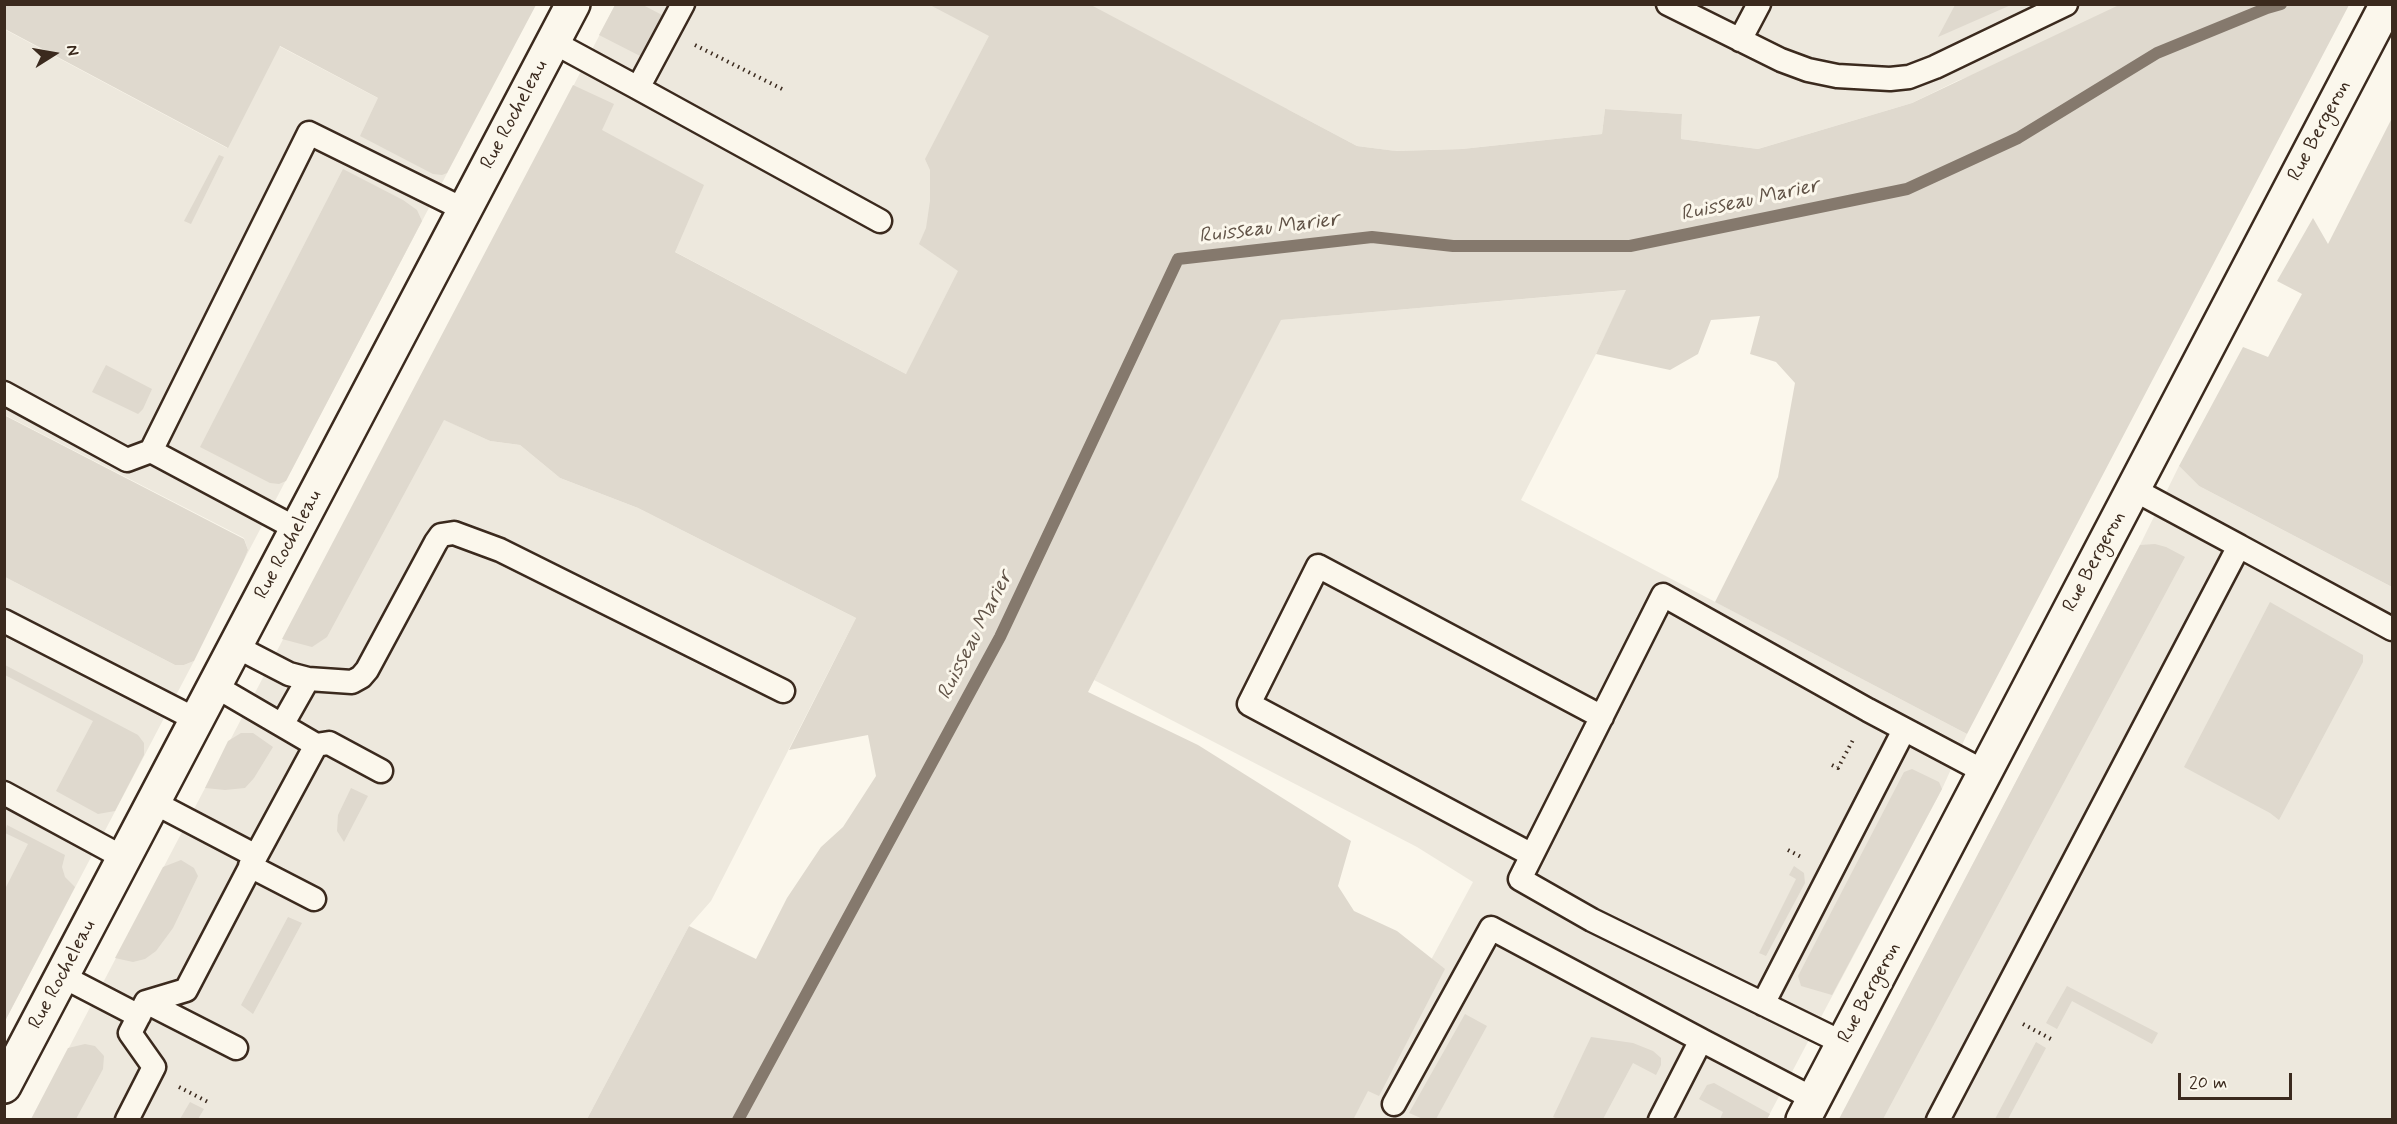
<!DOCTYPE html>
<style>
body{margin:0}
#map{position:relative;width:2397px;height:1124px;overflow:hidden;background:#fbf7ec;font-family:Mynerve,sans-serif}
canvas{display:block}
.frame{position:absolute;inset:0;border:6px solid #3b2a1e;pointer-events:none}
.north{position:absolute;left:24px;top:24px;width:60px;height:60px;-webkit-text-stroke:4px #fbf7ec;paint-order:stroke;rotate:79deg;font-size:16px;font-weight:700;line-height:24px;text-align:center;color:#3b2a1e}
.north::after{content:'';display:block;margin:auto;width:21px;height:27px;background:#3b2a1e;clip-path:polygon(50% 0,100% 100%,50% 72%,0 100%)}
.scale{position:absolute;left:2178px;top:1073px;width:114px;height:27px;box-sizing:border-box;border:3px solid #3b2a1e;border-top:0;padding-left:8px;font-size:18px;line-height:21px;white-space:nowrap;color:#3b2a1e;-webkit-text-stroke:4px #fbf7ec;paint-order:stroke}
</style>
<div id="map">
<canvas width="2397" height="1124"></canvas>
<div class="frame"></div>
<div class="north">N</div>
<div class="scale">20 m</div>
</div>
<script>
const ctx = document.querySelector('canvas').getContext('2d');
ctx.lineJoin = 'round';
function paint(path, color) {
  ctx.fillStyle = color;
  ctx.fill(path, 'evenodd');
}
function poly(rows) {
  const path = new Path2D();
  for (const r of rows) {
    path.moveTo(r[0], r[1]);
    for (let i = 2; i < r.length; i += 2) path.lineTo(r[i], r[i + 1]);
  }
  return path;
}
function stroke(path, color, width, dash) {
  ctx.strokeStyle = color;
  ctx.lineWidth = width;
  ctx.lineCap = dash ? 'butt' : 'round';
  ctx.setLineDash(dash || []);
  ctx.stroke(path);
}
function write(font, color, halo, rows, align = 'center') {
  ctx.font = font + ' Mynerve,sans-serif';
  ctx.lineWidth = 6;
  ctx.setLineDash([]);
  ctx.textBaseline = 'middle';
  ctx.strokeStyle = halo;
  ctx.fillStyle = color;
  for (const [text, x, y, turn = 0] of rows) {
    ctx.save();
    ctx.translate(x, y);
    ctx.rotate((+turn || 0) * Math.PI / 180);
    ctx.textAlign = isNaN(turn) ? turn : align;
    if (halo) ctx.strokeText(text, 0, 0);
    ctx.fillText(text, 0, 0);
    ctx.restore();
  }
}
paint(poly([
 [615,5,2160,5,1957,81,1912,103,1758,149,1681,139,1682,114,1605,109,1602,134,1462,149,1395,151,1357,146,1287,109,906,374,528,174],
 [4,29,227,148,279,46,463,143,244,560,248,550,244,538,5,415],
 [1627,290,1596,354,1521,500,1967,734,1942,789,1767,1119,1353,1119,1432,958,1473,882,1417,847,1094,680,1280,320],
 [409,399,423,410,490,441,520,445,560,478,638,508,856,618,711,901,689,926,587,1119,31,1120],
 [2179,466,2199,486,2392,587,2392,1119,1839,1120,2140,545],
 [5,577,175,665,184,665,194,661,5,1021]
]), '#ede8dd');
paint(poly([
 [4,5,5,4,536,5,447,173,442,175,433,174,360,136,378,98,280,46,228,148,5,29],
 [615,5,643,5,664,16,642,57,599,35],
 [930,5,1091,5,1357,146,1396,151,1462,149,1602,134,1605,109,1682,114,1681,139,1758,149,1912,103,2119,5,2349,5,1967,734,1715,602,1778,477,1795,383,1776,362,1750,354,1760,316,1711,320,1698,354,1670,370,1596,354,1626,290,1281,320,1088,692,1198,745,1351,841,1338,886,1354,911,1397,931,1445,969,1379,1096,1368,1091,1353,1120,587,1119,689,926,756,959,787,898,821,847,843,827,876,776,868,735,789,750,856,618,638,508,560,478,520,445,490,441,444,420,327,637,312,647,282,639,573,85,614,104,602,130,704,185,675,252,906,374,958,271,919,244,926,228,930,201,930,170,925,159,989,36],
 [1955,5,1955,4,2011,5,1938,37],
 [2392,118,2392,587,2199,486,2179,466,2243,347,2268,357,2302,294,2277,281,2313,218,2328,244],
 [219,155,224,157,191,224,184,221],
 [343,169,403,200,417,210,422,221,286,481,279,484,270,483,200,447],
 [106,365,152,389,143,409,138,414,92,392],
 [4,415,244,539,248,550,244,560,194,661,184,665,175,665,5,577],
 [2155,544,2166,547,2185,557,1883,1119,1839,1119,2140,545],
 [2270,602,2363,655,2363,662,2279,820,2270,813,2184,767],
 [5,665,138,735,144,743,144,755,115,811,98,814,56,791,93,721,5,675],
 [241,733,253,733,273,747,254,778,245,788,225,790,205,788,228,741],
 [1912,769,1939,782,1942,789,1832,995,1801,986,1798,976,1904,772],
 [351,788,368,796,344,842,337,831,338,815],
 [7,825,65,855,62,867,65,877,75,887,5,1021,5,889,28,844,5,833],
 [181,860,194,868,198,876,173,928,156,951,145,959,133,962,115,958,163,867],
 [1794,866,1804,873,1805,883,1766,956,1759,953,1796,879,1789,875],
 [288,917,302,923,253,1014,241,1005],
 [2067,986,2158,1033,2152,1044,2072,1001,2057,1029,2046,1023],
 [1465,1014,1487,1026,1436,1119,1423,1119,1409,1113],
 [1591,1037,1633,1043,1653,1051,1661,1058,1661,1065,1656,1075,1633,1063,1603,1119,1558,1119,1553,1117],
 [2036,1042,2046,1048,2008,1119,1995,1119],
 [85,1044,95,1046,104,1056,103,1069,76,1119,31,1119,68,1048],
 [1714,1083,1770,1114,1767,1119,1720,1119,1723,1112,1699,1099,1707,1085],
 [190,1102,204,1109,198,1119,180,1119]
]), '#dfd9ce');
stroke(poly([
 [738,1120,1000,637,1178,259,1372,237,1453,246,1630,246,1907,189,2018,138,2157,53,2267,8,2281,4]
]), '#85796d', 12);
const service = poly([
 [1668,4,1781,60,1808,70,1837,76,1890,79,1909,77,1935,67,2066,4],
 [1740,40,1759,4],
 [553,42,638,88,683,4],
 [638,88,880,221],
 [4,393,127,460,151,451],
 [297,529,151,451,309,133,465,210],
 [2239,546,2392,629],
 [4,621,197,720],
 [235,646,289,674,308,679,352,682,361,677,367,670,436,542,441,535,454,533,500,550,783,691],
 [215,686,316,745,256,856],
 [282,725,308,679],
 [316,745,329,743,381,771],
 [4,793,124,858],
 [1532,855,1249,704,1318,566,1602,717],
 [250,866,314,899],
 [62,976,139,1016],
 [146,1002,236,1048],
 [1763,1004,1904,730],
 [1843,1043,1592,920,1520,879,1663,595,1868,710,1985,772],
 [1394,1104,1491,928,1701,1040],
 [127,1120,154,1067,130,1033,146,1002,186,990,256,856,153,802],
 [1660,1120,1701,1040,1814,1099],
 [1938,1120,2239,546,2133,489]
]);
const minor = poly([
 [1803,1120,2387,4]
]);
const tertiary = poly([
 [4,1086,573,4]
]);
stroke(service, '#3b2a1e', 27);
stroke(minor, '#3b2a1e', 38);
stroke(tertiary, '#3b2a1e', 38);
stroke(poly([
 [695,45,786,91],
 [1832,765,1838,768,1854,738],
 [1788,850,1803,858],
 [2023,1024,2051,1039],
 [179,1087,208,1102]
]), '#3b2a1e', 4, [1.5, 4.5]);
stroke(service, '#fbf7ec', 22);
stroke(minor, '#fbf7ec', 33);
stroke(tertiary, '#fbf7ec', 33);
write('20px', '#3b2a1e', '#fbf7ec', [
 ["Rue Rocheleau",515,115,-62],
 ["Rue Bergeron",2320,131,-62],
 ["Rue Rocheleau",289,545,-62],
 ["Rue Bergeron",2095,562,-62],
 ["Rue Rocheleau",63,975,-62],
 ["Rue Bergeron",1870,993,-62]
]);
write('italic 21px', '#605246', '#fbf7ec', [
 ["Ruisseau Marier",1750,201,-12],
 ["Ruisseau Marier",1269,229,-7],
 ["Ruisseau Marier",976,636,-63]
]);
</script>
